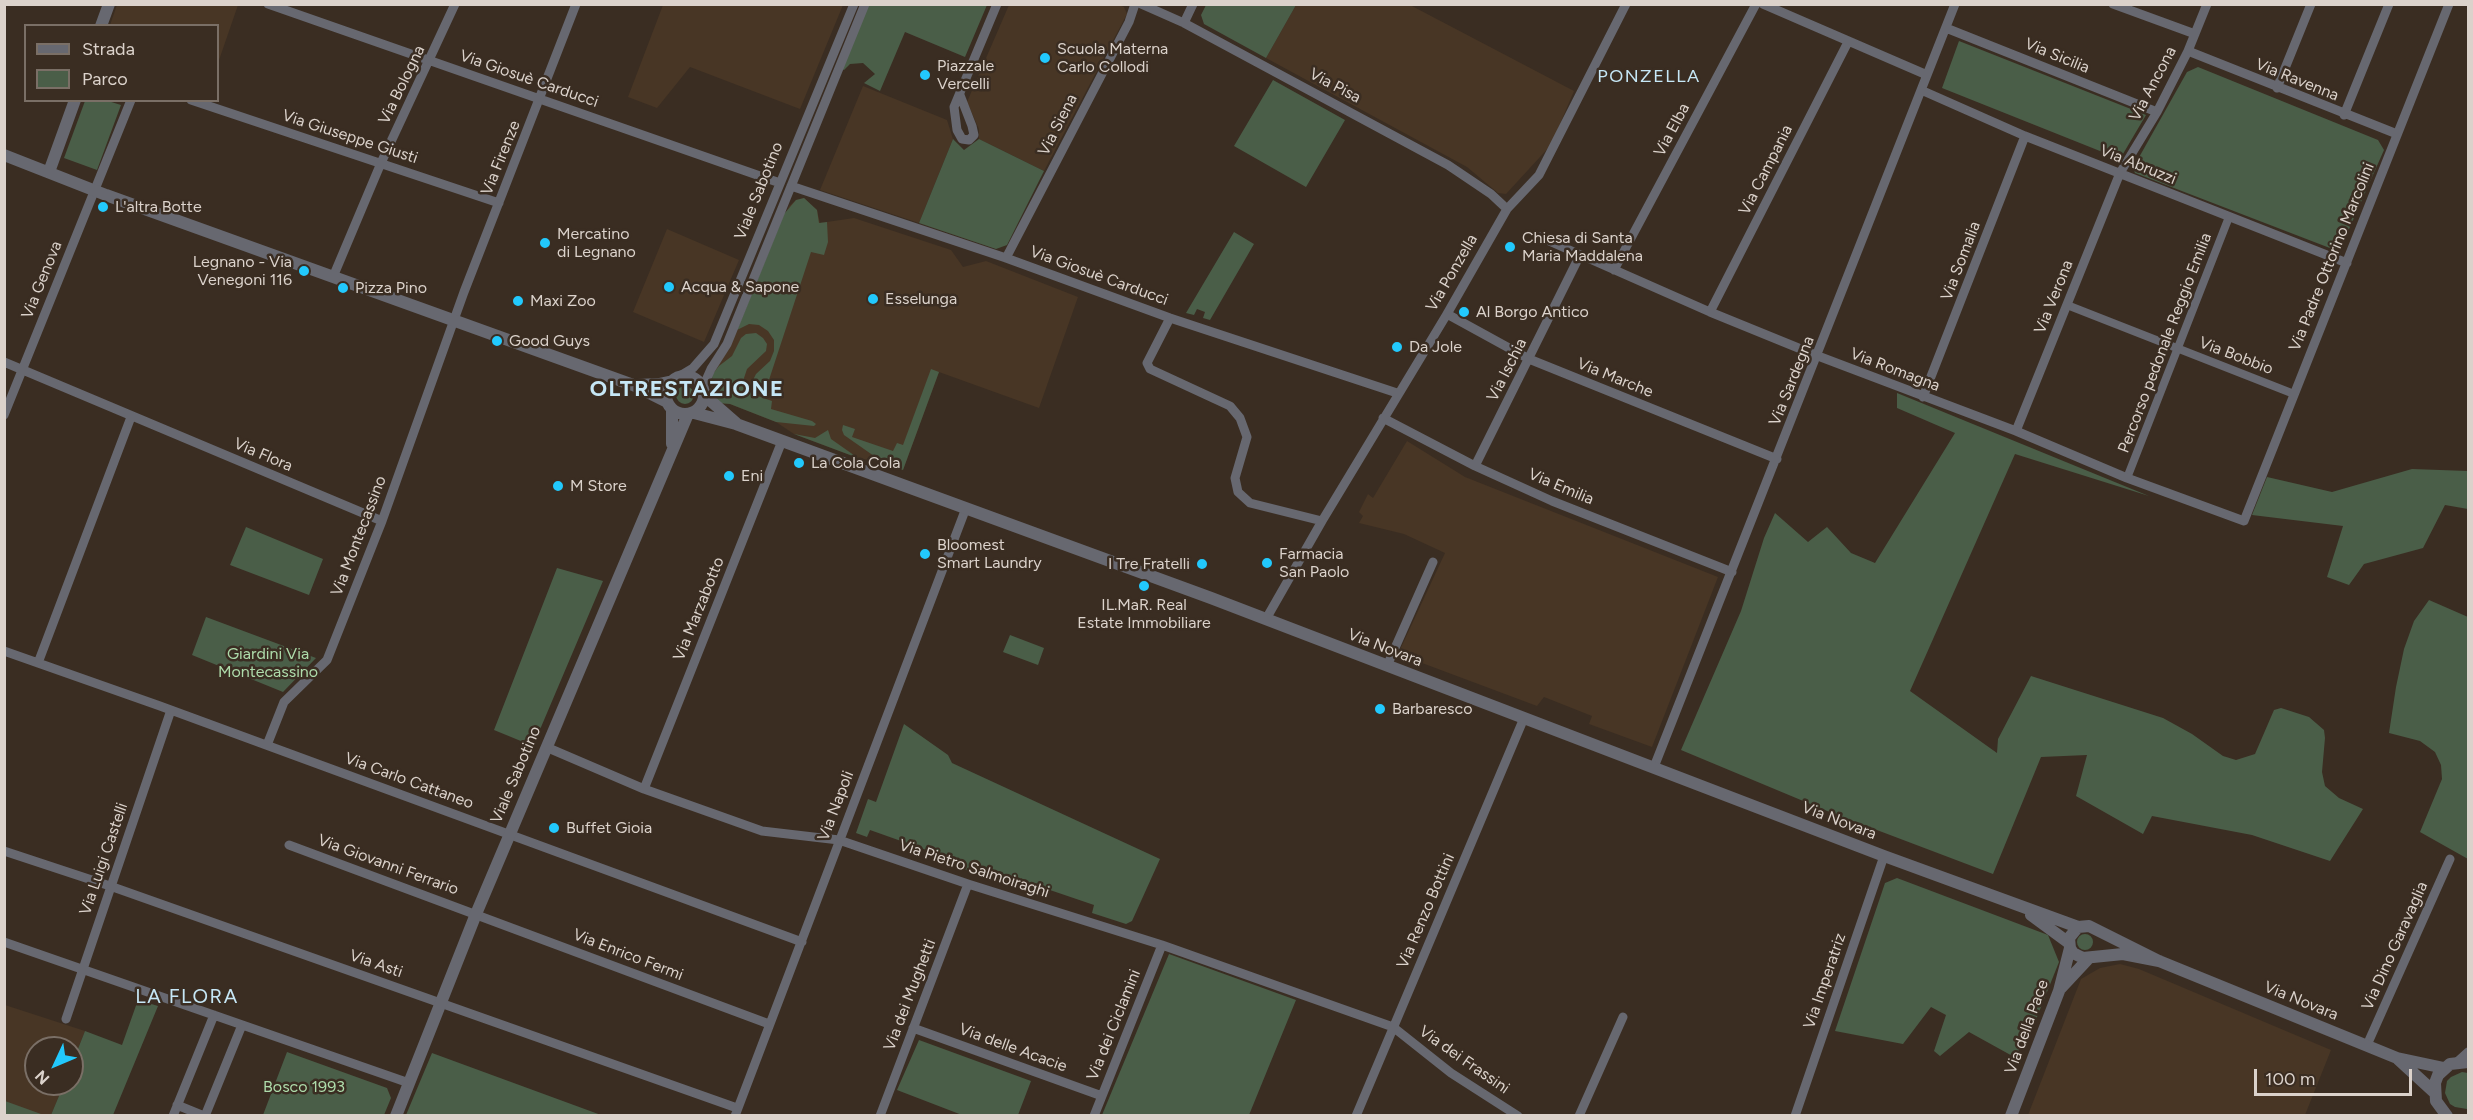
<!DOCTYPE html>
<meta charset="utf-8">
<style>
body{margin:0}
#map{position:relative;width:2473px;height:1120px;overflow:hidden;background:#3a2d22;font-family:Figtree,sans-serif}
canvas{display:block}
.frame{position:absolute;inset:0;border:6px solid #dbd2cb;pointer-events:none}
.legend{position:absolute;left:24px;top:24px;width:195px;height:78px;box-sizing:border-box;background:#3a2d22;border:2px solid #7a6f66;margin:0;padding:8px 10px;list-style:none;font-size:18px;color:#dbd2cb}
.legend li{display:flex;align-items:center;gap:12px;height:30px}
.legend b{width:30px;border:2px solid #7a6f66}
.north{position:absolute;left:24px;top:1036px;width:60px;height:60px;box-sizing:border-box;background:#3a2d22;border:2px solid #7a6f66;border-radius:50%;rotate:226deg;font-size:16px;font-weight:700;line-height:24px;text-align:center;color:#dbd2cb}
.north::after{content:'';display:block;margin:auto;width:21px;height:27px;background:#22c9fd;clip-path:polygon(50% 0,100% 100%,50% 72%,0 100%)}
.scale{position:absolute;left:2254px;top:1069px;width:158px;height:27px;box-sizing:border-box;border:3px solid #dbd2cb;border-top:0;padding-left:8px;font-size:18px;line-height:21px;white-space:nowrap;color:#dbd2cb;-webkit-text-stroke:4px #3a2d22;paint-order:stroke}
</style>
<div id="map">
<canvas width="2473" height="1120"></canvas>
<div class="frame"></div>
<ul class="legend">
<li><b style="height:8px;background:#676870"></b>Strada</li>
<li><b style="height:16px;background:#4a5e48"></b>Parco</li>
</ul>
<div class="north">N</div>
<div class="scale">100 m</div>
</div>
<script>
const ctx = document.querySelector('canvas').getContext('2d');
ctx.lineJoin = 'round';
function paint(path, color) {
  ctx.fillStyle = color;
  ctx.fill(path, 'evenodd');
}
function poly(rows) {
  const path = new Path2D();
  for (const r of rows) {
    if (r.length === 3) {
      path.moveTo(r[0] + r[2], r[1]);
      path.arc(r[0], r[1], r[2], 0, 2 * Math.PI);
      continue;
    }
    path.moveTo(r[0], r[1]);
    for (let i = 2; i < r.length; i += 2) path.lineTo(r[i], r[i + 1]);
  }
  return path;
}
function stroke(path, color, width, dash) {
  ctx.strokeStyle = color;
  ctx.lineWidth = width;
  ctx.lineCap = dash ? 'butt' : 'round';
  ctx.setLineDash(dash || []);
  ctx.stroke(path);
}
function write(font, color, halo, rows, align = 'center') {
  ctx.font = font + ' Figtree,sans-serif';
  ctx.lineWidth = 5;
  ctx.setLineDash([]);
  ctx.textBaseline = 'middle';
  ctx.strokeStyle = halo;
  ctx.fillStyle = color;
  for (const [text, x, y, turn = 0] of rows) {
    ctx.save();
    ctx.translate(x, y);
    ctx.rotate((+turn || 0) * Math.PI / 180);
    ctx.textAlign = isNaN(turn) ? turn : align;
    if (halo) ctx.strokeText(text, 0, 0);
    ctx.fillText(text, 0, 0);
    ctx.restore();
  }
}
paint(poly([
 [235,4,238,5,218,63,218,26,110,25,117,5],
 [1117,4,1124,7,1127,14,1044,171,979,139,979,129,967,102,1009,5],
 [663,5,842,4,843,5,800,109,690,67,657,108,628,97],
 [1296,5,1410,5,1574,91,1551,145,1506,194,1498,193,1467,167,1266,58],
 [863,86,947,120,953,139,919,223,820,190],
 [804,198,817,210,820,223,854,218,951,250,963,267,986,261,1078,297,1039,408,939,372,903,470,884,463,858,458,794,434,776,422,730,404,718,403,711,386,712,375,737,330,789,206,796,200],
 [667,229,739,260,704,342,633,312],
 [1407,441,1465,477,1718,577,1652,747,1589,724,1592,716,1544,697,1537,706,1398,654,1445,553,1404,534,1359,523,1363,516,1359,512,1368,494,1373,498],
 [2120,964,2139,969,2331,1050,2305,1115,2028,1115,2081,979,2100,968],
 [5,1005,85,1031,72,1064,72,1048,36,1048,36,1084,64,1084,51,1115,5,1116]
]), '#483625');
paint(poly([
 [864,5,987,5,965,57,905,32,880,91,864,83,875,74,863,63,850,64,844,70,838,67],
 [1206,5,1206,4,1296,5,1266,58,1204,24,1201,15],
 [1959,41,2146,115,2120,159,1942,88],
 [2198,67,2378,140,2384,150,2342,245,2335,250,2135,173,2133,168,2187,72],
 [1273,80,1345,120,1306,187,1234,146],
 [85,101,108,101,121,105,97,170,64,158],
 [953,139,964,150,979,139,1044,171,1007,245,996,249,919,223],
 [804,198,817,210,819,223,827,222,828,242,824,255,811,252,766,389,757,386,753,380,756,374,770,361,774,351,774,340,768,331,759,325,749,324,737,330,784,214,796,200],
 [1234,232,1254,244,1210,320,1203,318,1205,312,1197,309,1194,315,1186,313],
 [756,333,763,338,767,344,766,351,747,369,744,378,746,387,752,394,772,401,771,409,812,421,816,424,814,426,776,422,730,404,718,403,713,395,712,375,719,366,732,356,741,338,746,334],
 [931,369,939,372,903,470,884,463,844,435,842,430,843,425,855,429,852,437,893,451,897,443,903,445],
 [685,395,9],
 [1897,393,2149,496,2015,454,1910,691,1997,753,1998,739,2031,676,2163,718,2192,734,2223,756,2236,760,2255,754,2274,710,2281,708,2309,717,2324,730,2325,738,2322,772,2325,786,2339,798,2363,809,2330,861,2252,835,2152,816,2143,834,2076,796,2087,755,2041,757,1993,874,1832,813,1681,750,1741,611,1764,538,1775,513,1808,542,1827,527,1851,553,1875,563,1955,433,1897,408],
 [828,430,831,439,858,458,794,434,815,438],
 [2412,469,2468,471,2468,509,2445,505,2423,548,2364,564,2349,585,2327,577,2343,526,2252,515,2267,477,2332,492],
 [246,527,323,559,309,595,230,565],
 [557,568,603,581,533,746,494,730],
 [2429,600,2468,617,2468,859,2420,832,2442,779,2441,765,2435,752,2420,741,2389,733,2396,687,2404,649,2414,621],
 [206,617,316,658,283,692,192,655],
 [1010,635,1044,648,1038,665,1003,652],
 [904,724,948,755,952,763,1160,859,1132,921,1126,924,1092,913,1094,905,997,872,993,879,948,864,949,858,870,830,867,837,856,833,868,799,876,802],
 [1897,878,2048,935,2059,962,2025,1047,2021,1045,2016,1058,1969,1032,1940,1056,1934,1051,1946,1015,1931,1007,1903,1044,1835,1031,1885,883],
 [2085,942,8],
 [1169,954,1296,1000,1249,1115,1102,1115],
 [138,1000,158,1006,113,1115,51,1115,64,1084,72,1084,72,1064,85,1031,122,1045],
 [919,1040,1031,1081,1018,1115,962,1115,897,1090],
 [287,1052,387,1088,391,1098,384,1115,263,1115],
 [432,1053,601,1115,406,1115],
 [2462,1072,2468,1073,2467,1109,2455,1107,2450,1104,2445,1093,2447,1081,2451,1077],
 [5,1101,41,1114,41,1115,5,1115]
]), '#4a5e48');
stroke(poly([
 [2067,305,2294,394],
 [2127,478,2229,217]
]), '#676870', 8);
stroke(poly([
 [268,4,780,183],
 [1141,4,1184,23,1448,165,1491,194,1507,209],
 [1763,4,1927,75],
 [2113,4,2195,34],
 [1184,23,1193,4],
 [1946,28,2157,112],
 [2188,51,2397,134],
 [2277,88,2311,4],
 [1921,90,2025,136,2347,263],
 [960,95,972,126,974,135,969,140,962,139,957,130,954,107,997,4],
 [191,100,499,203],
 [2344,115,2389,4],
 [791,186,1006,258,1170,318,1397,393],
 [1540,237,1710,312,1818,356,2016,431,2127,478,2244,521,2449,4],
 [1006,258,1129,22,1135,4],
 [1614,270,1756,4],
 [333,277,381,163,455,4],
 [1710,312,1848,42],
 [1447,314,1529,359,1777,459],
 [1170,318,1147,363,1150,369,1230,406,1240,418,1247,437,1235,478,1238,492,1250,503,1322,521],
 [4,362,382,521],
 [678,377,693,368,714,344,854,4],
 [703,387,711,369,727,344,865,4],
 [1923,397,2025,136],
 [4,415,131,100],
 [1383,418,1475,466,1552,501,1732,572],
 [2016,431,2120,173,2157,112,2188,51,2207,4],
 [1475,466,1580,255],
 [1266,619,1322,521,1447,314,1507,209,1539,175,1626,4],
 [4,651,160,706,802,942],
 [38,663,131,417],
 [1387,666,1433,562],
 [267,745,284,702,327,660,382,521,464,292,576,4],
 [546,747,644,789,762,831,839,840,968,884,1162,945,1393,1027,1451,1073,1518,1116],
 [1654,767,1955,4],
 [644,789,782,441],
 [289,845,769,1024],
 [4,851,110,886,737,1108],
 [4,942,409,1083],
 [66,1019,171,710],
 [913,1028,1102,1096],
 [2367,1045,2450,859],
 [2457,1062,2468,1052],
 [177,1105,204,1116],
 [173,1116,214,1015],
 [205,1116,242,1025],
 [735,1116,966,508],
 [880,1116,968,884],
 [1094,1116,1162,945],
 [1356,1116,1524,718],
 [1579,1116,1623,1017],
 [1795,1116,1884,856]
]), '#676870', 9);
stroke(poly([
 [101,26,109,4],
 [4,155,106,195,633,385,667,402],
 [49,172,75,100],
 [685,395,19],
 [637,385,659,384,673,381],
 [705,396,736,423],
 [694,413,736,424,1211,598,1884,856,2078,927],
 [672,444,672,409],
 [2031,915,2069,943],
 [2159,961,2123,954,2083,958,2073,953,2070,948,2069,938,2078,927,2089,926,2159,961,2397,1058,2444,1068],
 [2061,988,2089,958],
 [2398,1059,2434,1092],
 [396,1116,476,914,688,414],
 [2011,1116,2059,991,2070,948],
 [2447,1116,2436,1101,2435,1083,2438,1075,2450,1064,2468,1062]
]), '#676870', 12);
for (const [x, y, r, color] of [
 [1045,58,6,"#22c9fd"],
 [925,75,6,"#22c9fd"],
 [103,207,6,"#22c9fd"],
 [545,243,6,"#22c9fd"],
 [1510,247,6,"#22c9fd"],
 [304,271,6,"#22c9fd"],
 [669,287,6,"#22c9fd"],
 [343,288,6,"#22c9fd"],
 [873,299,6,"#22c9fd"],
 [518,301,6,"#22c9fd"],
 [1464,312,6,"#22c9fd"],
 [497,341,6,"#22c9fd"],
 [1397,347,6,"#22c9fd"],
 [799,463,6,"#22c9fd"],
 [729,476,6,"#22c9fd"],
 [558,486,6,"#22c9fd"],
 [925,554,6,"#22c9fd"],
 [1267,563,6,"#22c9fd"],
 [1202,564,6,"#22c9fd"],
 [1144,586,6,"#22c9fd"],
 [1380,709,6,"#22c9fd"],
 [554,828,6,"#22c9fd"]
]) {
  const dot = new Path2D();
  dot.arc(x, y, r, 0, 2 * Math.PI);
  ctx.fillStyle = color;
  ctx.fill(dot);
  stroke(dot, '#3a2d22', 2);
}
write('16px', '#dbd2cb', '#3a2d22', [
 ["Scuola Materna",1057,49],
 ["Carlo Collodi",1057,67],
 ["Piazzale",937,66],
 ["Vercelli",937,84],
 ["L'altra Botte",115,207],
 ["Mercatino",557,234],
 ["di Legnano",557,252],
 ["Chiesa di Santa",1522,238],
 ["Maria Maddalena",1522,256],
 ["Legnano - Via",292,262,"right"],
 ["Venegoni 116",292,280,"right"],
 ["Acqua & Sapone",681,287],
 ["Pizza Pino",355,288],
 ["Esselunga",885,299],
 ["Maxi Zoo",530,301],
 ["Al Borgo Antico",1476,312],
 ["Good Guys",509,341],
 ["Da Jole",1409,347],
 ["La Cola Cola",811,463],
 ["Eni",741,476],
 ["M Store",570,486],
 ["Bloomest",937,545],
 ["Smart Laundry",937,563],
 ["Farmacia",1279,554],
 ["San Paolo",1279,572],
 ["I Tre Fratelli",1190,564,"right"],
 ["IL.MaR. Real",1144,605,"center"],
 ["Estate Immobiliare",1144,623,"center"],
 ["Barbaresco",1392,709],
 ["Buffet Gioia",566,828]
], 'left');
write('16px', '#dbd2cb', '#3a2d22', [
 ["Via Sicilia",2057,56,22],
 ["Via Giosuè Carducci",529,79,19],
 ["Via Ravenna",2297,80,22],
 ["Via Ancona",2153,84,-62],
 ["Via Bologna",402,85,-64],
 ["Via Pisa",1335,86,28],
 ["Via Siena",1058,125,-63],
 ["Via Elba",1672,130,-62],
 ["Via Giuseppe Giusti",350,137,18],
 ["Via Firenze",501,158,-68],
 ["Via Abruzzi",2138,165,22],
 ["Via Campania",1766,170,-63],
 ["Viale Sabotino",759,191,-68],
 ["Via Padre Ottorino Marcolini",2332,257,-68],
 ["Via Somalia",1961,261,-69],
 ["Via Ponzella",1452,273,-60],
 ["Via Giosuè Carducci",1099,276,20],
 ["Via Genova",42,280,-68],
 ["Via Verona",2054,297,-68],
 ["Percorso pedonale Reggio Emilia",2165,343,-69],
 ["Via Bobbio",2236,356,21],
 ["Via Ischia",1507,370,-63],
 ["Via Romagna",1895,370,21],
 ["Via Marche",1615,378,22],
 ["Via Sardegna",1792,381,-68],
 ["Via Flora",263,455,23],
 ["Via Emilia",1561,487,23],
 ["Via Montecassino",359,536,-69],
 ["Via Marzabotto",699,609,-68],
 ["Via Novara",1385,648,21],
 ["Viale Sabotino",516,775,-67],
 ["Via Carlo Cattaneo",409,781,20],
 ["Via Napoli",836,806,-69],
 ["Via Novara",1839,821,21],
 ["Via Luigi Castelli",104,859,-71],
 ["Via Giovanni Ferrario",388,865,20],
 ["Via Pietro Salmoiraghi",974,869,18],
 ["Via Renzo Bottini",1426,911,-67],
 ["Via Dino Garavaglia",2395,946,-66],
 ["Via Enrico Fermi",628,955,21],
 ["Via Asti",376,964,19],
 ["Via Imperatriz",1825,981,-71],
 ["Via dei Mughetti",910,995,-69],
 ["Via Novara",2301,1001,22],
 ["Via dei Ciclamini",1114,1025,-68],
 ["Via della Pace",2027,1027,-70],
 ["Via delle Acacie",1013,1048,20],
 ["Via dei Frassini",1464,1060,35]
]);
write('16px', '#aedcab', '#3a2d22', [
 ["Giardini Via",268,654],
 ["Montecassino",268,672],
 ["Bosco 1993",304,1087]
]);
ctx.letterSpacing = '1.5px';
write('18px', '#c6e7f6', '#3a2d22', [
 ["PONZELLA",1649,77]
]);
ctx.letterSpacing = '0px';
ctx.letterSpacing = '1.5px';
write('20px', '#c6e7f6', '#3a2d22', [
 ["LA FLORA",187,997]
]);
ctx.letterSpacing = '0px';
ctx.letterSpacing = '1.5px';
write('bold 22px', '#c6e7f6', '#3a2d22', [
 ["OLTRESTAZIONE",687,390]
]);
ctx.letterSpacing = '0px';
</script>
